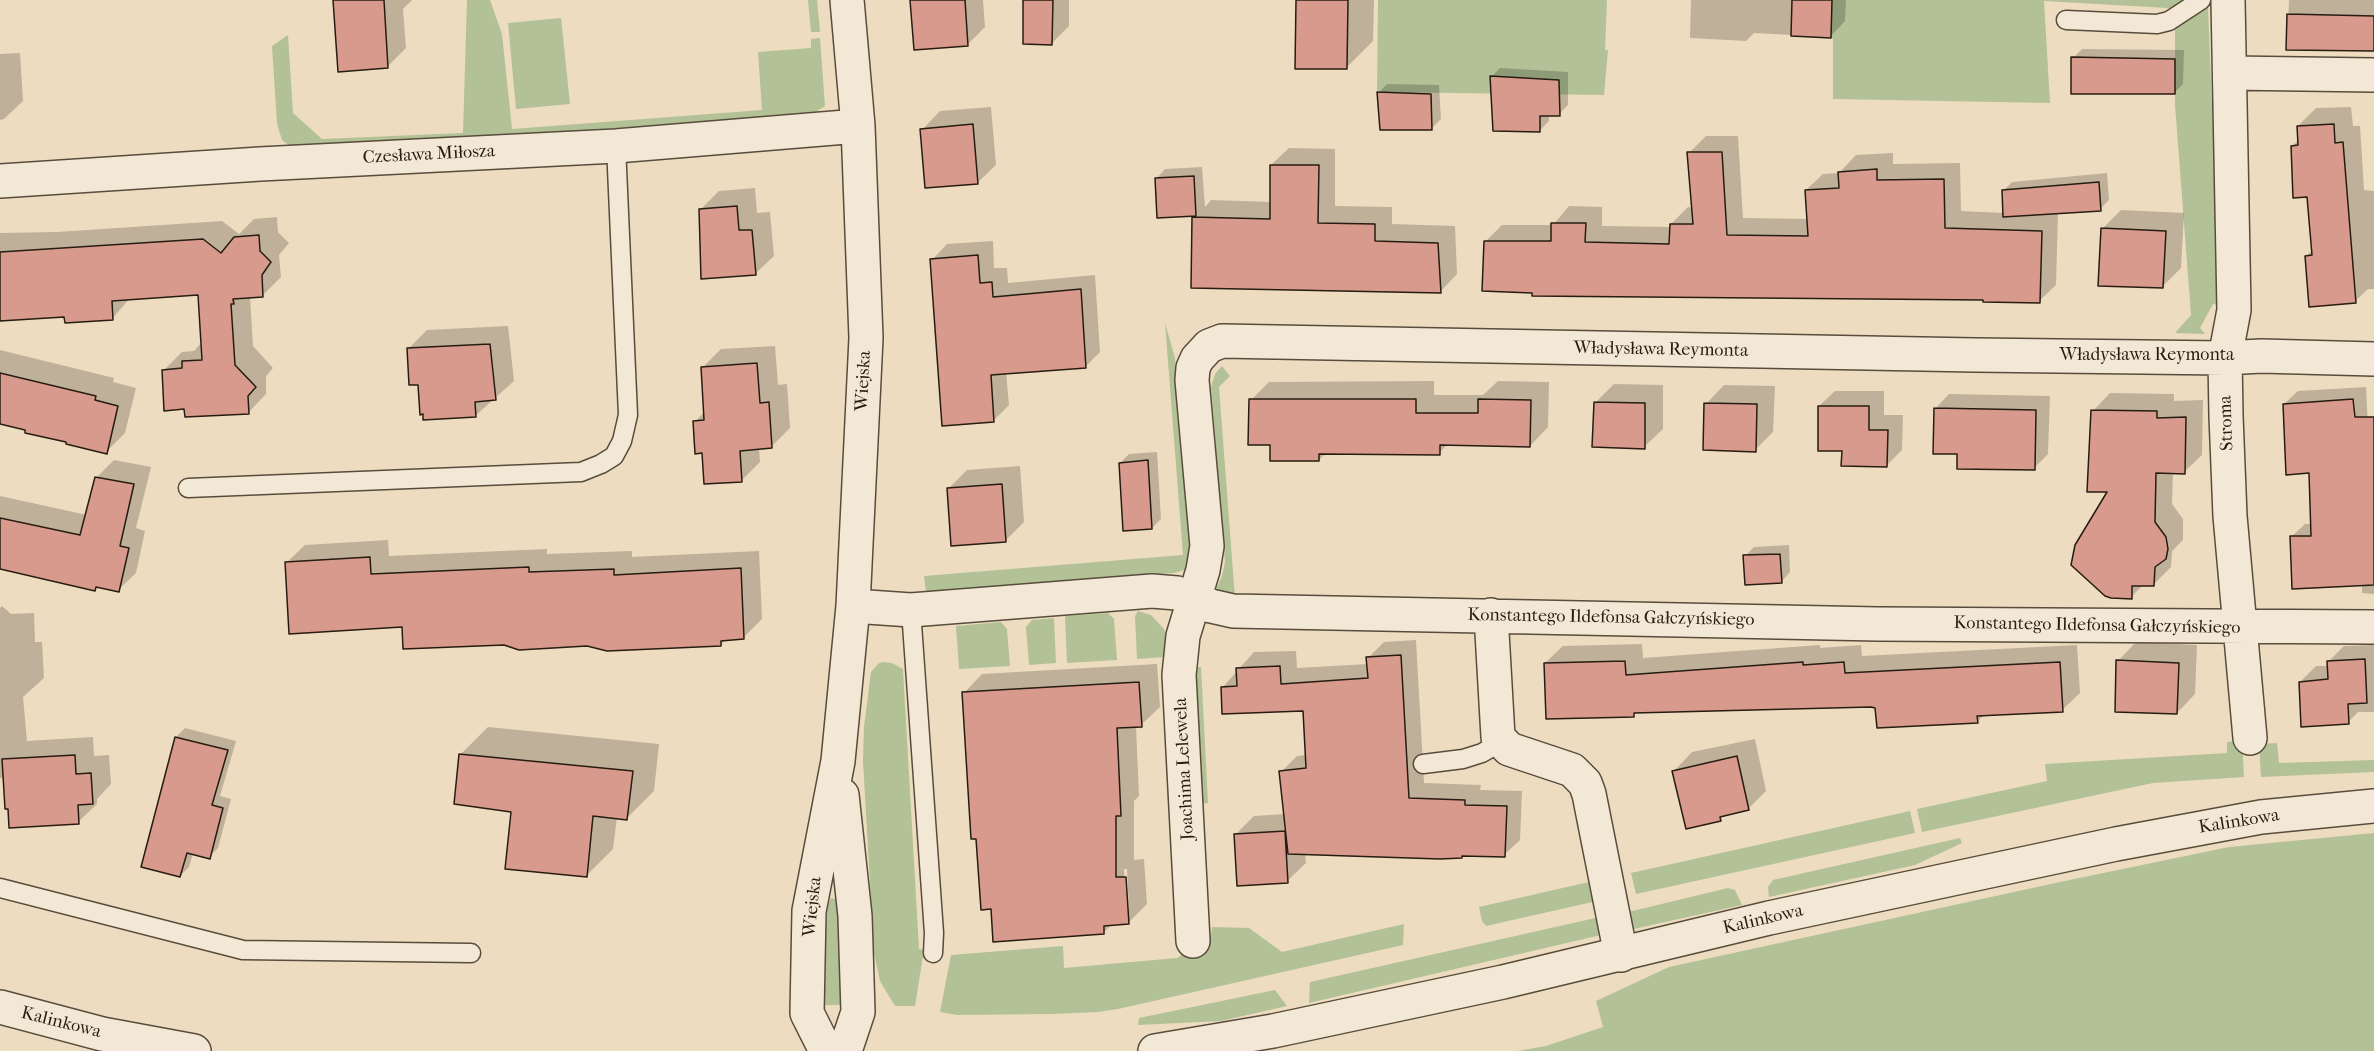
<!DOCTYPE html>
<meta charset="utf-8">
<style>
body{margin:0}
canvas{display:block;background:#eddcbf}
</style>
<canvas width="2374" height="1051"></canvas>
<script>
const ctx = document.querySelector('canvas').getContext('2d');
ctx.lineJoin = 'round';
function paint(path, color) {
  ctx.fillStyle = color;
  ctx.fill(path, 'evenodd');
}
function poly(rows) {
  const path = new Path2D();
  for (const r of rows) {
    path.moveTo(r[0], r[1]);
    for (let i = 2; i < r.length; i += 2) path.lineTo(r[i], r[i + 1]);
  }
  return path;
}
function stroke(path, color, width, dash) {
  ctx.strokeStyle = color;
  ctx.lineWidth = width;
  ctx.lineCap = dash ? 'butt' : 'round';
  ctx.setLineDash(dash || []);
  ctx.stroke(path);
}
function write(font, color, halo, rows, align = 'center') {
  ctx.font = font + ' "IM FELL French Canon",serif';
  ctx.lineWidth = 5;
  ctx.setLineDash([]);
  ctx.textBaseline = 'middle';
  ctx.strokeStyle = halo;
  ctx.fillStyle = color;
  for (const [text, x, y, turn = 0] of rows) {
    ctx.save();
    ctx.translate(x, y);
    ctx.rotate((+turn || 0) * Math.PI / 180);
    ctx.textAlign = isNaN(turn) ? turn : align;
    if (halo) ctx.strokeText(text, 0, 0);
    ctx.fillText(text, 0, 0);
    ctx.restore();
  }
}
paint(poly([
 [467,0,490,0,502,34,512,129,762,110,758,52,811,48,811,39,820,38,825,106,811,115,563,134,295,150,282,140,277,124,272,46,288,35,293,113,322,139,463,133],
 [808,0,817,0,820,32,811,32],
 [1378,0,1607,0,1605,50,1608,50,1604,95,1377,92],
 [1832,0,2190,0,2182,7,2167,8,2044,1,2050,103,1833,99,1833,39,1831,38],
 [2208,7,2220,305,2213,304,2200,328,2205,334,2175,333,2191,315,2175,105,2175,27],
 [561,18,570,104,516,109,508,23],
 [1165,323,1175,358,1191,556,1187,566,1184,570,1174,573,926,592,924,576,1183,555],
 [1222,366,1230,376,1219,387,1235,598,1214,594,1222,576,1225,562,1211,387,1215,374],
 [1138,611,1151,615,1164,629,1166,636,1165,657,1137,659,1135,616],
 [1108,613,1114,619,1117,660,1067,663,1065,616],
 [1054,618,1056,663,1029,665,1026,627,1032,620],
 [1001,622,1007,629,1010,666,959,669,956,626],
 [884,662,892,663,903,669,919,949,924,950,915,1006,896,1006,893,1003,880,981,874,953,863,761,864,727,871,672,879,663],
 [1195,667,1201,667,1208,803,1202,804],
 [2242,740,2244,777,2153,783,1922,832,1917,809,2047,781,2045,764,2227,753,2227,742],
 [2277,743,2279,763,2374,760,2374,772,2261,777,2259,744],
 [1910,811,1915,833,1636,894,1631,873],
 [2374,833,2374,1051,1517,1051,1546,1046,1603,1027,1596,1001,1669,967,2060,882,2229,847],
 [1960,838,1962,843,1915,865,1769,897,1768,887,1773,880],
 [1589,882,1594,884,1597,901,1486,926,1482,921,1479,907],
 [1728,888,1735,890,1742,905,1625,931,1620,914],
 [831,898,835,899,837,906,845,1005,818,1005,828,905],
 [1600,917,1601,935,1309,1003,1310,982],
 [1404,924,1403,945,1118,1009,1098,1012,1051,1014,957,1015,940,1012,951,955,1063,946,1064,968,1177,958,1211,935,1212,927,1249,928,1282,952],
 [1275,990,1287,1006,1221,1021,1138,1025,1139,1018]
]), '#b2c296');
paint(poly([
 [335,0,412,0,403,9,406,48,387,67],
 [912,0,983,0,985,27,968,44],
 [1025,0,1069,0,1069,26,1052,43],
 [1297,0,1374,0,1373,41,1346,68],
 [1691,0,1846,0,1845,21,1830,37,1754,33,1746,41,1690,38],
 [2289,0,2374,0,2374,50,2287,49],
 [2082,49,2184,50,2183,84,2174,93,2073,58],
 [20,53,23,101,4,119,0,120,0,54],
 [1500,68,1568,72,1568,105,1559,114,1549,114,1549,121,1540,130,1491,77],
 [1387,84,1439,85,1441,119,1432,128,1378,93],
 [991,107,996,165,977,183,922,130,940,111],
 [2351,107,2353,126,2360,126,2364,190,2374,191,2374,289,2368,289,2355,301,2306,256,2313,250,2308,196,2293,146,2299,139,2298,126,2316,108],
 [1706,136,1738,136,1743,218,1808,219,1806,190,1823,174,1839,173,1856,155,1893,153,1893,164,1960,163,1961,211,2005,213,2003,191,2012,182,2107,173,2109,200,2100,209,2058,212,2056,285,2039,301,1985,298,1485,242,1502,225,1553,225,1569,206,1602,207,1602,226,1671,227,1671,224,1688,207,1693,208,1689,153],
 [1289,148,1335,149,1335,206,1392,207,1392,224,1455,226,1457,274,1440,292,1194,218,1197,214,1159,217,1156,179,1165,169,1202,167,1205,207,1211,200,1271,202,1271,165],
 [755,188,757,213,770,212,774,256,755,274,701,209,719,191],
 [2121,210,2184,213,2181,268,2162,287,2102,229],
 [277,217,278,232,289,243,279,255,281,277,262,296,250,296,253,346,273,368,266,376,266,394,248,413,164,370,182,352,194,351,202,342,200,293,130,298,112,319,66,316,0,320,0,233,57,232,222,221,239,234,254,219],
 [993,241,994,268,1007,268,1008,283,1095,275,1100,352,1085,367,1006,372,1009,405,994,420,932,260,947,244],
 [508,326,514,381,475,416,420,383,409,348,427,330],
 [775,346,778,385,787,384,790,428,771,447,759,448,760,462,742,480,703,452,695,422,705,411,702,368,721,349],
 [0,350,114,378,113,382,136,388,125,433,106,452,0,423],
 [1434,381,1434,395,1483,395,1498,381,1549,382,1548,427,1530,446,1448,444,1439,453,1326,453,1319,460,1271,444,1251,400,1269,382],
 [1614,384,1663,385,1663,429,1644,447,1595,403],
 [1724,385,1775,386,1773,432,1755,450,1706,404],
 [2366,387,2372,511,2374,511,2374,594,2362,593,2362,584,2291,537,2305,524,2312,524,2311,472,2284,404,2298,391],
 [1835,391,1884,391,1884,415,1903,415,1902,450,1887,465,1843,450,1819,406],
 [2110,393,2174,394,2174,401,2203,400,2202,455,2184,472,2173,472,2172,504,2183,519,2183,540,2172,551,2171,567,2153,585,2144,584,2131,597,2093,411],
 [1949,394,2050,396,2048,454,2034,468,1959,452,1935,409],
 [1157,452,1161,519,1152,528,1120,463,1129,454],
 [114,460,151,467,136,528,145,531,136,573,118,590,98,586,95,589,0,567,0,496,87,515,96,478],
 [1020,466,1024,522,1005,541,948,489,967,470],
 [388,540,389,556,547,549,547,554,632,551,632,557,759,551,762,619,743,638,726,639,721,644,587,645,404,626,286,563,305,545],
 [1789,545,1790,572,1781,582,1745,556,1754,547],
 [2,606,11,614,34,613,35,642,42,642,44,678,23,697,27,741,93,737,94,756,109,755,111,784,97,799,97,804,78,822,5,778,0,778,0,608],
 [1416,640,1424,783,1481,785,1480,790,1522,791,1520,840,1504,855,1464,854,1462,857,1305,853,1306,863,1287,881,1236,834,1254,816,1285,814,1281,772,1297,756,1307,755,1304,710,1222,688,1254,652,1296,651,1297,668,1368,664,1368,658,1384,642],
 [2136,642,2197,645,2195,694,2177,713,2118,661],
 [1642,644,1643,658,1820,645,1820,648,1861,645,1862,656,2077,645,2080,693,2062,710,1984,715,1977,722,1876,707,1637,712,1633,715,1545,663,1563,646],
 [2374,645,2374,712,2358,712,2348,722,2300,682,2316,666,2328,666,2328,662,2344,646],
 [1157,664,1160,707,1141,725,1136,726,1139,796,1134,801,1134,860,1144,859,1147,904,1128,923,1112,924,1103,933,993,908,964,693,982,674],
 [1124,869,1127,869,1129,908,1126,908],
 [488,727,659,744,654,791,627,818,617,817,613,849,586,876,512,811,461,754],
 [185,728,236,741,220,796,231,799,218,848,209,857,193,853,189,867,180,876,176,737],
 [1755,739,1766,791,1748,809,1725,814,1720,819,1674,771,1692,752]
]), '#0003');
const building = poly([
 [333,0,384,0,388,68,338,72,333,0],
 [910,0,965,0,968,46,914,50,910,0],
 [1023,0,1053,0,1052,45,1023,44,1023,0],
 [1296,0,1348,0,1347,69,1295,69,1296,0],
 [1792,0,1832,0,1831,38,1791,36,1792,0],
 [2287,14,2374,16,2374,51,2286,50,2287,14],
 [2071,57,2175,59,2175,94,2071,94,2071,57],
 [1490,76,1559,80,1560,116,1540,116,1540,132,1493,131,1490,76],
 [1377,92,1431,94,1432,130,1380,130,1377,92],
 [973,124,978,184,925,188,920,129,973,124],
 [2334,124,2335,143,2343,142,2356,303,2309,307,2305,256,2312,255,2307,197,2293,198,2291,146,2298,145,2297,126,2334,124],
 [1687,152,1722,152,1727,235,1808,236,1805,190,1839,188,1838,172,1877,169,1877,180,1944,179,1945,228,2042,231,2040,303,1983,302,1983,300,1532,296,1532,293,1482,291,1484,241,1551,241,1551,223,1586,223,1585,242,1669,244,1670,224,1693,224,1687,152],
 [1270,165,1319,165,1318,223,1375,224,1375,241,1438,243,1441,293,1191,288,1192,217,1270,219,1270,165],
 [1194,176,1196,216,1157,218,1155,178,1194,176],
 [2099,182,2101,211,2003,217,2002,190,2099,182],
 [737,206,739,230,752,230,756,275,701,279,699,209,737,206],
 [2101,228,2166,231,2163,288,2098,286,2101,228],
 [259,235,260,251,271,262,262,275,263,297,233,299,234,304,231,304,235,365,256,387,248,396,249,414,185,417,184,409,164,411,162,370,182,368,182,361,202,360,198,295,112,301,113,320,65,323,64,317,0,321,0,252,203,239,221,253,234,237,259,235],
 [978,255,980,283,992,282,993,297,1081,289,1086,368,991,375,994,422,942,426,930,259,978,255],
 [490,344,496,400,475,402,476,417,423,420,423,414,420,415,418,385,409,385,407,348,490,344],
 [757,363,760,403,769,402,772,448,740,451,742,482,704,484,702,453,695,454,693,421,704,420,701,367,757,363],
 [0,373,96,396,95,400,118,406,107,454,66,444,66,442,25,433,25,430,0,424,0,373],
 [1249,399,1416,399,1416,413,1478,413,1478,399,1531,400,1530,447,1440,445,1440,455,1319,454,1319,461,1270,461,1270,445,1248,445,1249,399],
 [2353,399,2355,417,2374,417,2374,585,2292,589,2290,536,2311,536,2309,473,2286,475,2283,404,2353,399],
 [1594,402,1645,403,1645,449,1592,447,1594,402],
 [1704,403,1757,404,1756,452,1703,450,1704,403],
 [1818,406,1869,406,1869,430,1888,430,1887,467,1841,466,1842,451,1818,451,1818,406],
 [1934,408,2036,410,2035,470,1957,469,1957,454,1933,454,1934,408],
 [2091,410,2157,411,2157,418,2186,417,2185,474,2156,473,2155,522,2166,537,2168,549,2166,559,2155,567,2154,586,2132,586,2132,599,2111,598,2105,596,2071,565,2075,545,2107,492,2087,492,2091,410],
 [1148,460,1152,529,1123,531,1119,463,1148,460],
 [95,477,134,484,120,546,129,548,119,592,96,587,95,591,0,569,0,518,80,535,95,477],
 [1002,484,1006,542,951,546,947,488,1002,484],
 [1780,554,1782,583,1745,585,1743,555,1780,554],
 [370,557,371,574,529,567,529,572,614,569,614,575,741,568,744,639,721,641,721,646,607,651,587,646,519,650,504,645,403,649,402,627,289,634,285,562,370,557],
 [1401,655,1409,798,1465,800,1465,805,1507,806,1505,857,1462,856,1462,858,1440,859,1288,854,1279,771,1306,768,1303,711,1222,714,1221,687,1237,686,1236,668,1280,666,1281,684,1368,678,1366,657,1401,655],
 [2365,659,2367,703,2348,704,2349,724,2301,727,2299,682,2328,679,2327,661,2365,659],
 [2116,660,2179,663,2177,714,2115,712,2116,660],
 [1625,661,1626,675,1803,662,1803,665,1844,662,1845,673,2060,662,2063,712,1977,716,1978,723,1877,728,1875,708,1871,707,1634,713,1634,717,1546,719,1544,663,1625,661],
 [1139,682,1142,727,1117,728,1121,816,1116,816,1116,877,1126,877,1129,924,1104,926,1104,934,993,942,991,909,981,910,976,839,971,839,962,692,1139,682],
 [175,737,228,750,212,805,223,808,210,859,187,853,180,877,141,867,175,737],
 [459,754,633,771,627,820,593,816,587,877,505,869,511,812,454,804,459,754],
 [75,755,76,774,91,773,93,804,78,805,79,824,9,828,8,809,5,809,2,759,75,755],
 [1737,756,1749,810,1720,817,1721,821,1686,829,1672,771,1737,756],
 [1285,831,1288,883,1237,886,1234,834,1285,831]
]);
paint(building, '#d99a8e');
stroke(building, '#271c11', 1.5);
const service = poly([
 [2066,20,2157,24,2169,21,2201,0],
 [188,488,581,472,601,464,614,456,622,441,628,415,616,146],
 [911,610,934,933,933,953],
 [1423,764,1463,759,1482,753,1501,742],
 [0,888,243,950,471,953]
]);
const minor = poly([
 [2228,0,2234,310,2225,358,2226,416,2230,516,2250,738],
 [2230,73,2374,75],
 [0,181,260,164,616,146,858,126],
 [853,606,911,610,1152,591,1177,593,1211,606,1233,611,1878,624,2374,627],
 [1491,615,1498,737,1509,749,1572,770,1585,783,1589,794,1621,955],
 [842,795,855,916,858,1012,845,1051],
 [1193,941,1179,675,1183,636,1203,570,1207,546,1192,380,1193,368,1197,359,1209,346,1222,341,1975,355,2225,358,2261,356,2374,359],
 [826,1051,807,1013,809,911,838,761,853,606,866,338,858,126,847,0]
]);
const tertiary = poly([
 [0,1007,102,1034,194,1051],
 [1155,1051,1273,1031,1503,982,1769,918,2116,844,2261,817,2374,806]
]);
stroke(service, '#584c3c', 21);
stroke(minor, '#584c3c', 36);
stroke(tertiary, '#584c3c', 36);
stroke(service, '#f3e8d5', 18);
stroke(minor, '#f3e8d5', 33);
stroke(tertiary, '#f3e8d5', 33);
write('18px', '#271c11', '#f3e8d5', [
 ["Czesława Miłosza",429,155,-3],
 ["Władysława Reymonta",1661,350,1],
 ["Władysława Reymonta",2147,356],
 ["Wiejska",864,381,-87],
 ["Stroma",2227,423,-92],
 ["Konstantego Ildefonsa Gałczyńskiego",1611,618,1],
 ["Konstantego Ildefonsa Gałczyńskiego",2097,626,1],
 ["Joachima Lelewela",1185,769,-93],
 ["Kalinkowa",2239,822,-9],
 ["Wiejska",813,907,-84],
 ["Kalinkowa",1763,920,-13],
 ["Kalinkowa",61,1023,14]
]);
</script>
